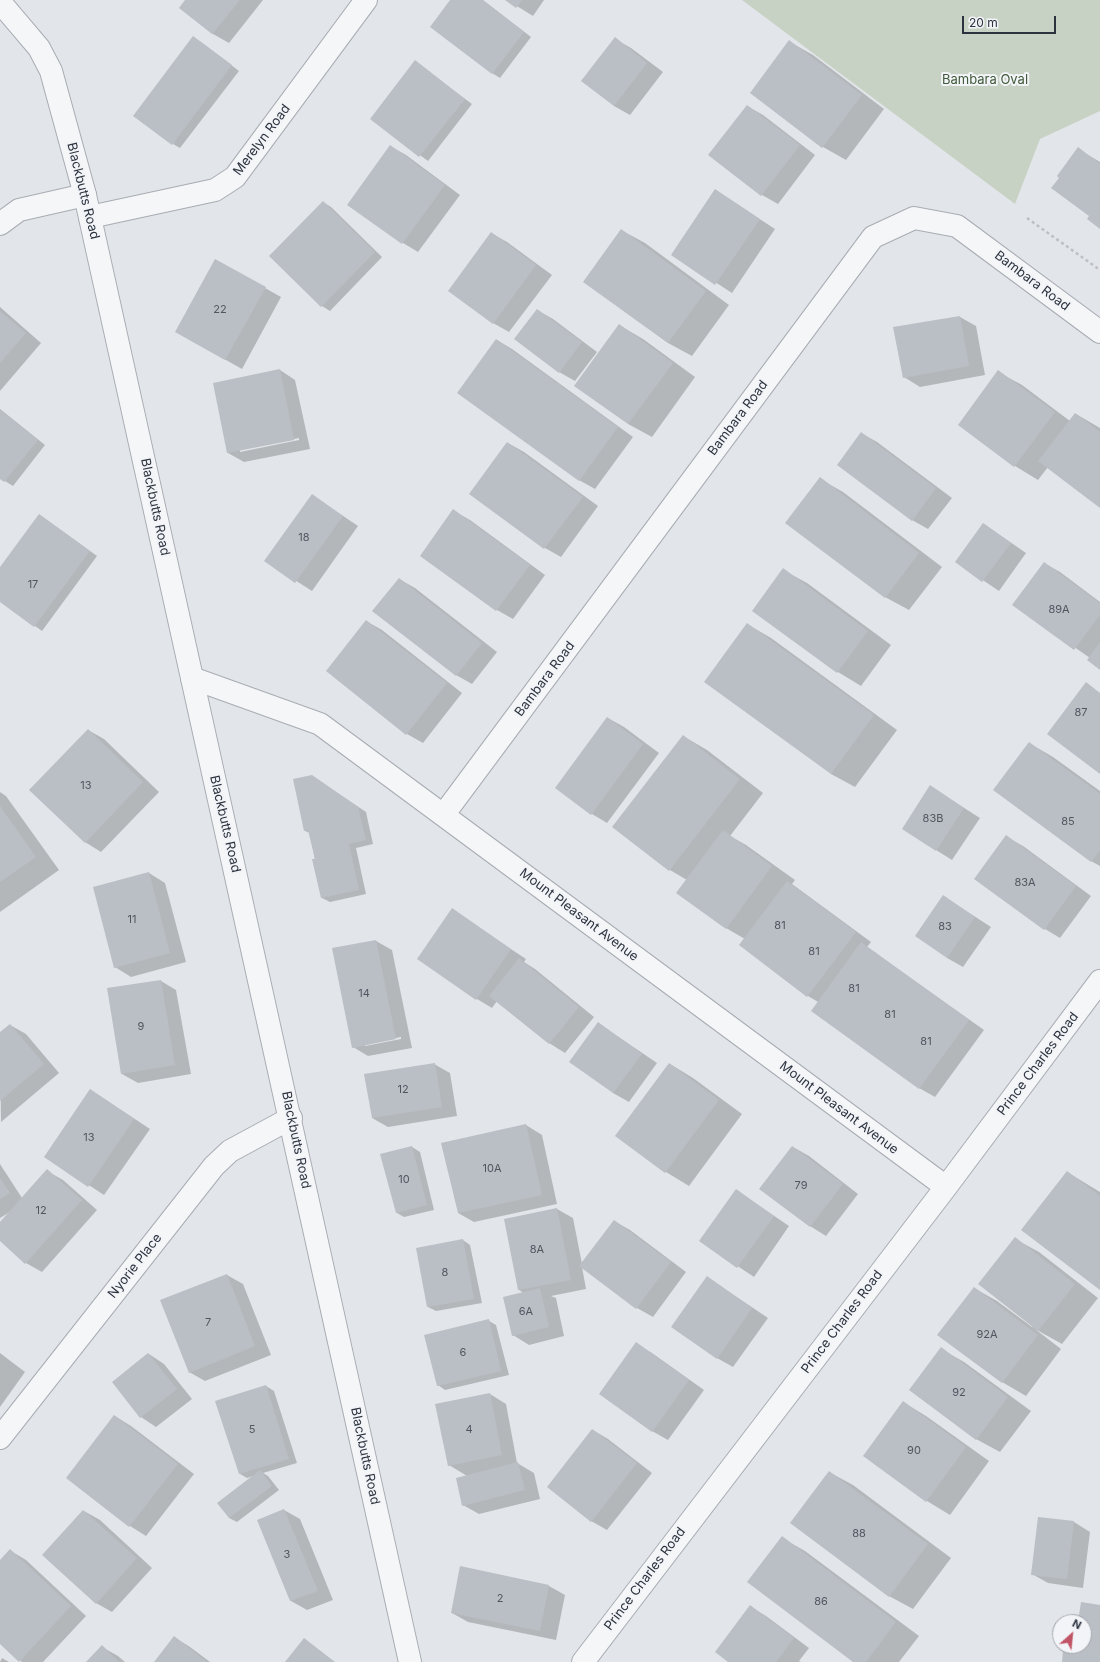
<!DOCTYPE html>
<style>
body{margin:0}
#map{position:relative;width:1100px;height:1662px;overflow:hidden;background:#e2e5e9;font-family:Inter,sans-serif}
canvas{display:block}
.north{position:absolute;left:1052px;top:1614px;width:40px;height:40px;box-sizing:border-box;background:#f2f4f7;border:1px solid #a3a7ad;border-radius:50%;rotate:27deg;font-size:11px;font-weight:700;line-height:16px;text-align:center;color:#2c333f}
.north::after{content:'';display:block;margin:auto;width:14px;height:18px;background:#c15466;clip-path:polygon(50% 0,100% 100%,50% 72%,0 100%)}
.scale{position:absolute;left:962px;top:16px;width:94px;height:18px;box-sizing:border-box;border:2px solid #2c333f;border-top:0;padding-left:5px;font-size:12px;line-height:14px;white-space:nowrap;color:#2c333f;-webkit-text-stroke:3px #f2f4f7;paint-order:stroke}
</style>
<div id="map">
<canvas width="1100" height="1662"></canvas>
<div class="north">N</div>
<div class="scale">20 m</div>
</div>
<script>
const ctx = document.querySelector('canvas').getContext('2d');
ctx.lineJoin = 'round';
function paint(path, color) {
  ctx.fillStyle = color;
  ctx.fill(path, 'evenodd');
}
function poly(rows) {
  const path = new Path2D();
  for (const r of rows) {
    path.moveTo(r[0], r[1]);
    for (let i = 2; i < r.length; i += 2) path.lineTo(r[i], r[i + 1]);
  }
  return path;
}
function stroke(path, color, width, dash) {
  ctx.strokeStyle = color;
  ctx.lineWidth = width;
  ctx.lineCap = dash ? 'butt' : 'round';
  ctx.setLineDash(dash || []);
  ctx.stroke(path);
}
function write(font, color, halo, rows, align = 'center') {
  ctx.font = font + ' Inter,sans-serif';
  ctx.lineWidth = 4;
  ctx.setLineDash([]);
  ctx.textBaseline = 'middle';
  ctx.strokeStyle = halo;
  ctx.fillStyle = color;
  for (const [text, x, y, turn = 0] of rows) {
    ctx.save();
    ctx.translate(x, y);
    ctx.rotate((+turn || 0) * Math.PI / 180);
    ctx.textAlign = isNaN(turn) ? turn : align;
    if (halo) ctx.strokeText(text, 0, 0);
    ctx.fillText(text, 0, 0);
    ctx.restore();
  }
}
paint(poly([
 [742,0,1100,0,1100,111,1040,139,1015,204]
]), '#c8d2c4');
paint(poly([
 [187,0,263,0,229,43,213,34,181,8],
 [452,0,483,0,531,37,500,78,492,73],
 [507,0,544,0,533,16],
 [615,39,631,48,663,72,630,115,614,106],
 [201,42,239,71,180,148,173,144],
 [790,42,813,55,884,109,846,160,823,147],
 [415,62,472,104,428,161,371,119],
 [747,106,763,115,815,155,778,204,762,195,710,155],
 [390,146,406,155,460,195,418,252,403,243],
 [1078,149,1100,162,1100,228,1060,178],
 [715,190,775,229,732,293,672,254],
 [323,202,331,207,382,257,330,311,322,306,270,256],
 [621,230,645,243,729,305,692,356,668,343,584,282],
 [491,233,507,242,552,275,509,332,493,323],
 [265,288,281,297,242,369,192,341],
 [0,307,41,343,0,391],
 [537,310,553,319,597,352,575,381,559,372],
 [960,317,976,326,985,375,920,387,904,377],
 [619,325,643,339,695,377,652,437,628,424],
 [497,340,512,349,633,437,595,489,579,480],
 [280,370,295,380,310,449,244,462,228,453],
 [299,438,299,440,240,452,240,450],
 [998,372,1022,385,1070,421,1076,414,1100,428,1100,507,1048,467,1038,480,1015,466,959,425],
 [0,409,45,445,13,486,0,478],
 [861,433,877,442,952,498,928,529,912,520],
 [508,443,524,452,598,506,561,557,545,548],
 [820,479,843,492,942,567,909,610,885,597],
 [312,495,358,526,312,591,265,561],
 [454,511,470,520,545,575,513,619,497,610,421,556],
 [40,515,97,556,42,631,0,601,0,569],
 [984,524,1026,553,999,591,956,562],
 [1044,563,1060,572,1100,602,1100,669,1090,658,1014,605],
 [783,570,807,583,891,645,861,686,838,672,753,611],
 [399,579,415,588,497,652,472,684,456,675],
 [366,621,382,630,462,693,423,743,407,734],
 [747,624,771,638,897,730,855,787,831,774],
 [608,718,624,727,659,753,607,823,592,814],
 [88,730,104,739,159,792,101,852,85,842],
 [683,736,707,750,763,793,730,836,746,845,795,880,792,884,871,942,867,947,984,1030,935,1097,919,1088,818,1002,808,996,745,939,726,928,687,880,670,870,613,827],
 [1029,743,1053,757,1100,791,1100,866,1091,861],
 [312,776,366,812,373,844,356,848,366,894,330,902,322,898,310,833,305,831],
 [931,787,980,818,952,860,936,850],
 [0,792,6,796,59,870,0,912],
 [1007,837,1023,846,1091,896,1060,938,1045,929],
 [149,873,165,883,186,962,131,977,115,967],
 [943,896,991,927,963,967,947,958],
 [452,910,526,959,524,962,535,969,594,1017,565,1053,549,1043,497,1001,492,1008,477,999],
 [376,941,392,950,412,1048,368,1056,353,1047,333,949],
 [401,1037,401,1039,365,1046,365,1044],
 [161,981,176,990,191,1074,138,1083,122,1074],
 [598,1023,657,1063,629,1102,613,1093],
 [10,1025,26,1034,59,1073,1,1122,0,1033],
 [434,1064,450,1073,457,1116,388,1127,372,1118],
 [670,1064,693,1078,742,1114,689,1186,666,1172,616,1135],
 [91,1090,150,1129,104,1195,46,1157],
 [526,1125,542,1135,557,1204,474,1222,458,1213],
 [412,1147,420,1152,434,1210,404,1217,397,1213],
 [793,1147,809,1156,858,1194,826,1236,810,1226],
 [0,1164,22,1198,47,1171,63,1180,97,1210,42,1272,26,1263,0,1240,0,1223,10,1212,0,1218],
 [1067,1172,1100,1192,1100,1289],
 [736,1190,789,1226,754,1277,700,1241],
 [557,1209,573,1218,582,1264,614,1221,630,1230,686,1272,653,1317,637,1308,582,1267,586,1289,551,1296,556,1298,564,1336,529,1345,513,1335,524,1293,519,1290],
 [1015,1239,1039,1252,1098,1298,1062,1344,1035,1329,1061,1349,1026,1396,1002,1382,974,1288,997,1301,1032,1327,1033,1326],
 [463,1240,470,1245,482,1303,436,1311,428,1307,417,1249],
 [227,1275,243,1284,271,1355,205,1381,189,1372],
 [707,1277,768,1318,733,1367,717,1358],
 [489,1321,496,1325,509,1375,445,1390,438,1385],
 [636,1344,652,1353,704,1390,668,1440,652,1431],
 [941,1349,964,1362,1031,1411,1000,1452,976,1439],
 [0,1353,25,1372,0,1407],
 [149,1354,164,1364,192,1399,156,1427,141,1417],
 [266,1386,274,1391,297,1463,263,1473,268,1476,279,1490,237,1522,229,1518,253,1476,247,1478,240,1474],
 [490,1394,506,1404,517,1463,534,1473,540,1499,479,1514,463,1505,467,1476,449,1465],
 [903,1402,926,1416,989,1461,950,1515,927,1501],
 [115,1416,131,1426,194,1474,146,1536,130,1526,67,1478],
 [593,1430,608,1439,652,1473,607,1530,591,1521],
 [829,1472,853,1485,951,1558,913,1609,889,1596],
 [284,1510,300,1519,333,1600,307,1610,291,1601,259,1520],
 [84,1511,100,1520,152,1568,112,1612,96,1603],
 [1074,1522,1090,1532,1083,1588,1048,1583,1032,1574],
 [782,1538,805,1551,919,1636,899,1662,854,1662],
 [11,1551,26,1560,86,1616,43,1662,22,1662,0,1642,0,1562],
 [461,1568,549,1586,565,1595,556,1640,468,1622,452,1613],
 [751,1607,766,1616,809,1648,799,1661,801,1662,729,1662],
 [174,1637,190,1647,210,1662,155,1662],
 [102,1647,118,1656,125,1662,87,1662],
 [2,1658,9,1662,0,1662]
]), '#0003');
paint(poly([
 [185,0,240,0,212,34,179,8],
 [450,0,482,0,524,32,492,74,430,27],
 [505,0,522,0,516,8],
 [193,36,232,65,172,145,133,116],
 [615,37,647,63,614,106,581,81],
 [789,40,862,95,822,148,750,93],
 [415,60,465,99,419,157,370,119],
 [747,105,800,145,761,196,708,155],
 [390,145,445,185,402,244,347,205],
 [1078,147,1100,164,1100,229,1087,219,1089,216,1051,188,1059,178,1057,176],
 [715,189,760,219,715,285,671,255],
 [323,201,375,252,321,307,269,256],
 [621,229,706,291,668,343,583,282],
 [491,232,536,265,493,324,448,291],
 [215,259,266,287,225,360,175,332],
 [537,309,582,342,559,373,514,339],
 [0,311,26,333,0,363],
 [960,316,969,366,903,378,893,327],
 [619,324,673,363,628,424,574,386],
 [496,339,618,427,579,481,457,393],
 [280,369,294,440,227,453,213,383],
 [998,370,1055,412,1014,467,958,425],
 [0,410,38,440,4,482,0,479],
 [1075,413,1100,432,1100,508,1038,461],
 [861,432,936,488,912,521,837,465],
 [507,442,583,497,544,549,469,494],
 [820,477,919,553,885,598,785,523],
 [312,494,343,516,295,583,264,561],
 [453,509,530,565,496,611,420,556],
 [39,514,90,551,34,627,0,602,0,567],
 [983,523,1011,543,982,582,955,562],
 [1044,562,1100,603,1100,615,1074,650,1012,605],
 [783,568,868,631,837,673,752,611],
 [399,578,482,643,456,676,372,611],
 [366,620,447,683,406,735,326,671],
 [747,623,874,715,831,774,704,682],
 [1100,642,1100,670,1087,660],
 [1086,682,1100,693,1100,774,1047,734],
 [607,717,643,744,591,815,555,788],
 [88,729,143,782,85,843,29,790],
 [683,735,740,779,669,871,612,827],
 [1029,742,1100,794,1100,850,1091,862,993,790],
 [312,775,358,807,366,840,349,844,359,890,321,898,312,859,315,859,308,830,304,831,293,779],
 [930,785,964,808,936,851,902,829],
 [0,806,36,857,0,882],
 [723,830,772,866,726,929,676,893],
 [1006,835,1076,886,1044,930,974,879],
 [149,872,170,953,114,968,93,887],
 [787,881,856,932,807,997,739,945],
 [943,895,975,917,947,958,915,936],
 [452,908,511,949,476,1000,417,959],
 [376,940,396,1039,352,1048,332,948],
 [861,942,969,1020,919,1089,811,1011],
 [519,958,579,1007,549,1044,489,996],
 [161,980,175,1065,121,1074,107,988],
 [598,1022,642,1054,613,1093,569,1062],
 [10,1024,44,1064,0,1101,0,1032],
 [435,1063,442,1107,372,1118,364,1074],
 [669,1063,719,1100,665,1173,615,1136],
 [90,1089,134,1119,88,1187,44,1157],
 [526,1124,542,1195,458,1213,441,1143],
 [412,1146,427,1205,396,1213,380,1154],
 [792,1146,843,1184,810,1227,759,1189],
 [47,1169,82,1200,25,1264,0,1241,0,1222],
 [1067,1171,1100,1196,1100,1290,1021,1230],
 [0,1178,10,1193,0,1199],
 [736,1189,774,1216,737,1268,699,1241],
 [557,1208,571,1280,518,1290,504,1219],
 [614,1220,671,1262,636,1309,579,1266],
 [1015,1237,1075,1284,1038,1331,978,1284],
 [463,1239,474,1299,427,1307,416,1248],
 [227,1274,255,1346,189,1373,160,1300],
 [707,1276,752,1308,717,1359,671,1327],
 [974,1287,1038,1335,1002,1383,937,1335],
 [540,1288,549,1327,512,1336,503,1297],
 [489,1319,501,1371,437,1386,424,1335],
 [636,1342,689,1380,652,1432,599,1394],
 [941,1347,1008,1397,976,1440,909,1390],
 [148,1353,177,1389,140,1418,112,1382],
 [266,1385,289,1459,239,1474,215,1401],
 [490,1393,502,1455,448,1466,435,1404],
 [903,1401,966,1447,926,1502,863,1456],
 [114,1415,178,1464,129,1527,66,1478],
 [592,1429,637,1463,591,1522,547,1487],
 [518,1462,525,1490,462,1506,456,1478],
 [260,1470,272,1486,229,1518,217,1503],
 [829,1471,928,1544,889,1597,790,1523],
 [284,1509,318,1591,290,1601,257,1520],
 [83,1510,137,1558,96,1604,42,1555],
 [1038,1517,1074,1521,1067,1579,1031,1575],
 [782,1536,896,1622,866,1662,853,1662,747,1582],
 [10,1549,71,1606,19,1662,0,1644,0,1560],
 [460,1566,549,1585,540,1631,451,1613],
 [1081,1602,1100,1605,1100,1662,1062,1662,1063,1651,1075,1652,1075,1646,1084,1646,1084,1622,1078,1622],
 [750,1605,794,1638,776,1662,728,1662,715,1652],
 [174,1636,207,1662,154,1662],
 [304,1638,335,1662,285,1662],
 [102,1645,119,1662,86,1662]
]), '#babec5');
const minor = poly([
 [90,217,215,190,235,177,366,0],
 [0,224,19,210,85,195],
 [192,678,320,724,946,1187],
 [444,814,873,237,914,218,957,226,1100,332],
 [0,1438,214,1166,230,1151,291,1118],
 [583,1662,946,1187,1100,981]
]);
const tertiary = poly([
 [0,2,39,48,51,71,85,195,410,1662]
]);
stroke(minor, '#a8acb3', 24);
stroke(tertiary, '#a8acb3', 24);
stroke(poly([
 [1027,218,1100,270]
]), '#bdbfc4', 2.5, [3, 3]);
stroke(minor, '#f5f6f8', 22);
stroke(tertiary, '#f5f6f8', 22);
write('11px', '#505660', null, [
 ["22",220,310],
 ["18",304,538],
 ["17",33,585],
 ["89A",1059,610],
 ["87",1081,713],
 ["13",86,786],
 ["83B",933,819],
 ["85",1068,822],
 ["83A",1025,883],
 ["11",132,920],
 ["81",780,926],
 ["83",945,927],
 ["81",814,952],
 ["81",854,989],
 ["14",364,994],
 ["81",890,1015],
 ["9",141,1027],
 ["81",926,1042],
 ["12",403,1090],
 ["13",89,1138],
 ["10A",492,1169],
 ["10",404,1180],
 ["79",801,1186],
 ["12",41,1211],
 ["8A",537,1250],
 ["8",445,1273],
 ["6A",526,1312],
 ["7",208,1323],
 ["92A",987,1335],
 ["6",463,1353],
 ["92",959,1393],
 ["5",252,1430],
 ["4",469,1430],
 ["90",914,1451],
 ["88",859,1534],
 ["3",287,1555],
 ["2",500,1599],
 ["86",821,1602]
]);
write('13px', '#415a3b', '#f2f4f7', [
 ["Bambara Oval",985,80]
]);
write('13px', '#2c333f', '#f2f4f7', [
 ["Merelyn Road",262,140,-53],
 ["Blackbutts Road",83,191,76],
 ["Bambara Road",1032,281,37],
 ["Bambara Road",738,418,-53],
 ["Blackbutts Road",155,507,78],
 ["Bambara Road",545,679,-53],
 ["Blackbutts Road",225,824,77],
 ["Mount Pleasant Avenue",579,915,37],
 ["Prince Charles Road",1038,1064,-53],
 ["Mount Pleasant Avenue",839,1108,37],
 ["Blackbutts Road",296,1140,78],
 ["Nyorie Place",135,1266,-52],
 ["Prince Charles Road",842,1322,-53],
 ["Blackbutts Road",365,1456,78],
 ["Prince Charles Road",645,1579,-53]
]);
</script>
